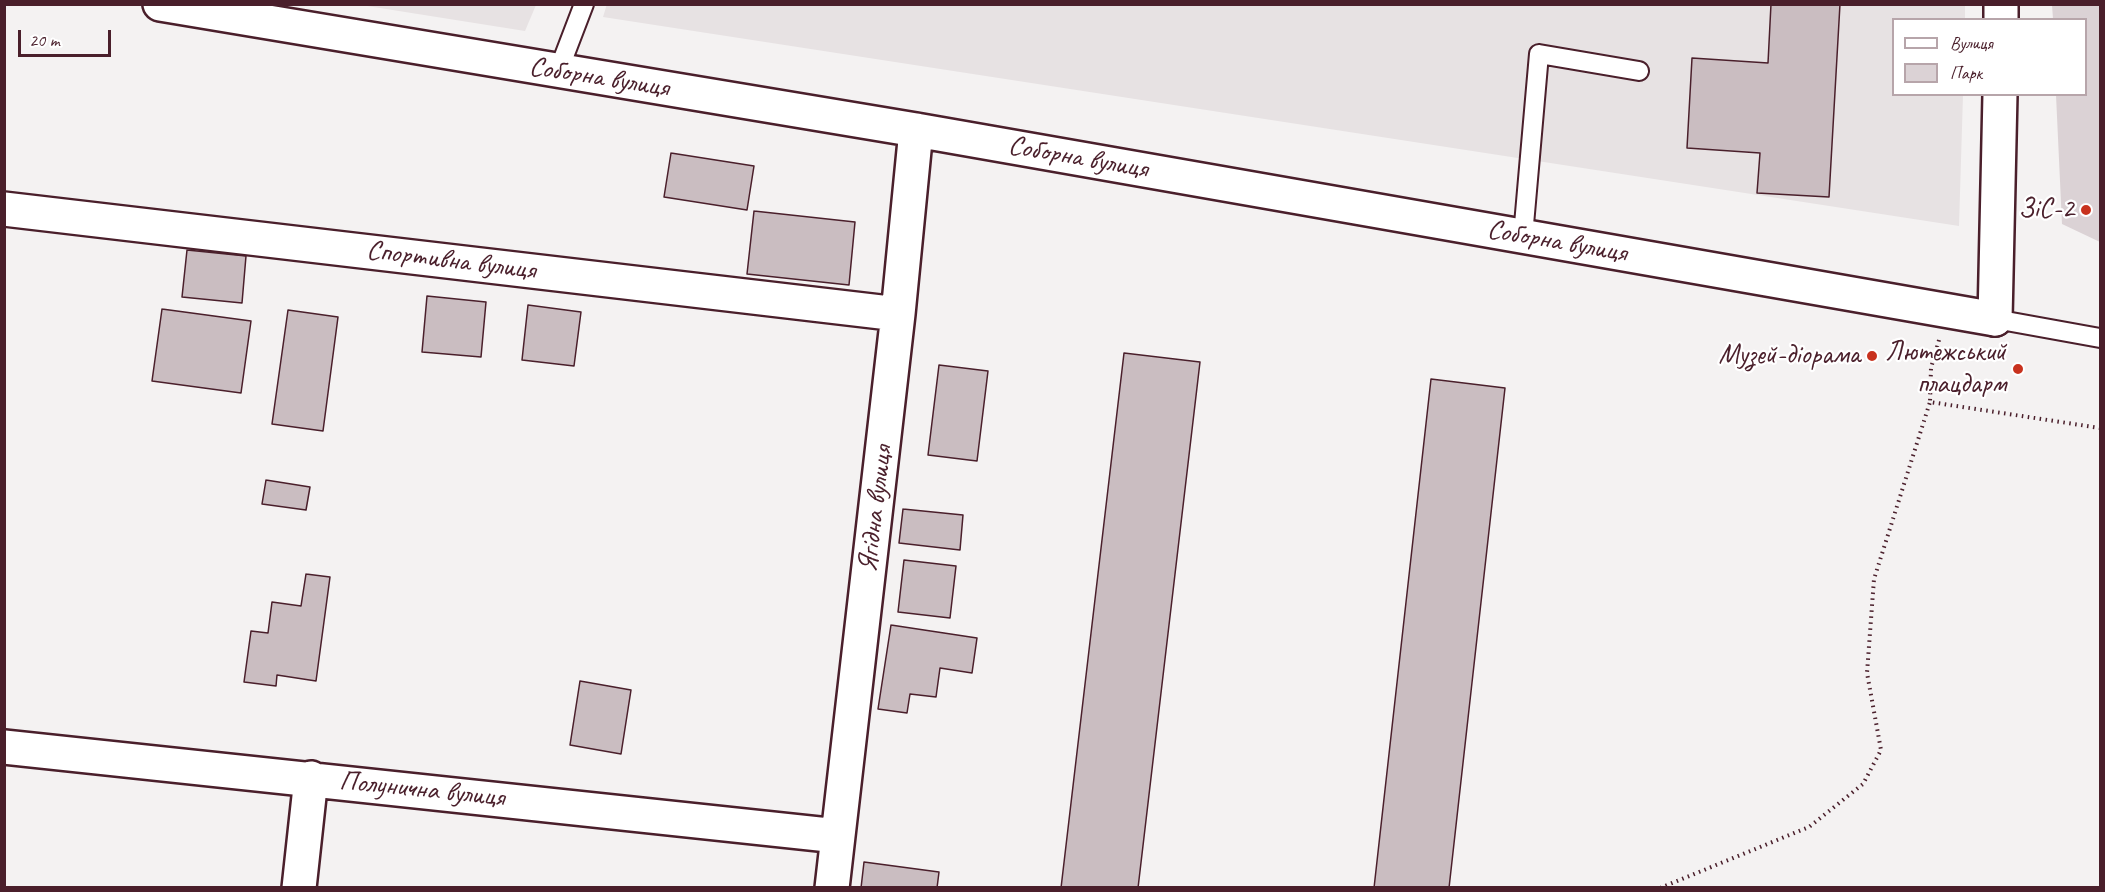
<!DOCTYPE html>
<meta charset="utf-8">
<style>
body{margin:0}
#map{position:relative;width:2105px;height:892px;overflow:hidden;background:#f4f2f2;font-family:Caveat,sans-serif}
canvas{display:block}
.frame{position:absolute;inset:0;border:6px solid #4a1f2b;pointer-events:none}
.legend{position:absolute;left:1892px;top:18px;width:195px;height:78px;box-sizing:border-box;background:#fff;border:2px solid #b7a5aa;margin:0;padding:8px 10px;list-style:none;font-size:18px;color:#4a1f2b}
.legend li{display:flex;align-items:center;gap:12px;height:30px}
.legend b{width:30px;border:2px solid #b7a5aa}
.scale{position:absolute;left:18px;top:30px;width:93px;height:27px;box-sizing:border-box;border:3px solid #4a1f2b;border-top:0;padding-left:8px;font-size:18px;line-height:21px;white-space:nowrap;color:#4a1f2b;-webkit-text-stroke:4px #fff;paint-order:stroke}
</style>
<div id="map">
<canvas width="2105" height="892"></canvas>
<div class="frame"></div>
<ul class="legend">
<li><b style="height:8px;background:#fff"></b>Вулиця</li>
<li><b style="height:16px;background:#dbd2d5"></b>Парк</li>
</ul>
<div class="scale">20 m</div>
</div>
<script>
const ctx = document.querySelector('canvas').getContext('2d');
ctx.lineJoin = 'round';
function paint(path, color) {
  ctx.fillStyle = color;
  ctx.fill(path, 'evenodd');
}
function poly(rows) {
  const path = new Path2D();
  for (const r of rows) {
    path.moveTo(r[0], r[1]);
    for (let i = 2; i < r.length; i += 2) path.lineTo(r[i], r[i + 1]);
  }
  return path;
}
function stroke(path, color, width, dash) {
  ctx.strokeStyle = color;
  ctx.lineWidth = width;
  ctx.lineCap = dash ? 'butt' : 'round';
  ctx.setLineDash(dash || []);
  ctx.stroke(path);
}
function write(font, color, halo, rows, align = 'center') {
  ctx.font = font + ' Caveat,sans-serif';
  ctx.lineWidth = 4.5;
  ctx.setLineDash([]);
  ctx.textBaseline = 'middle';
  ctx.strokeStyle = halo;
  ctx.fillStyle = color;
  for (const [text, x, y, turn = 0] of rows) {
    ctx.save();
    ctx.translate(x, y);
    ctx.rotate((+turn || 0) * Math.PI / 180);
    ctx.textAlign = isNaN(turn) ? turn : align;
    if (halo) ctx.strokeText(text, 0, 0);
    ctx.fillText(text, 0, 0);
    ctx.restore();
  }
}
paint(poly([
 [607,4,1965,5,1965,19,1894,20,1894,94,1963,95,1959,226,603,17],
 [361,5,536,4,536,5,525,31]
]), '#e7e2e3');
paint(poly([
 [2052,5,2100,5,2100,242,2062,224,2056,95,2086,94,2086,20,2053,19]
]), '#dbd2d5');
const building = poly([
 [1771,4,1840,4,1829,197,1757,193,1760,153,1687,148,1692,58,1768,63,1771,4],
 [671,153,754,166,747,210,664,197,671,153],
 [754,211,855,222,849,285,747,274,754,211],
 [187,250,246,256,242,303,182,297,187,250],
 [427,296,486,302,481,357,422,352,427,296],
 [528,305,581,312,574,366,522,360,528,305],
 [162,309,251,321,241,393,152,381,162,309],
 [288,310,338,317,323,431,272,424,288,310],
 [1124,353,1200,362,1138,888,1061,888,1124,353],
 [939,365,988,371,977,461,928,455,939,365],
 [1431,379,1505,388,1449,888,1374,888,1431,379],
 [266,480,310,487,306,510,262,504,266,480],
 [903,509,963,515,960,550,899,543,903,509],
 [904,560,956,566,950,618,898,612,904,560],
 [306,574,330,577,316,681,277,675,276,686,244,682,251,631,268,633,272,602,301,606,306,574],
 [891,625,977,638,972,673,940,668,936,697,910,694,907,713,878,709,891,625],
 [580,681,631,690,621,754,570,745,580,681],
 [864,862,939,872,937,888,861,888,864,862]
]);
paint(building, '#cabdc1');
stroke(building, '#4a1f2b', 1.5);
const lane = poly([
 [558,72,584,4],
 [1523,236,1539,54,1639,71],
 [1995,319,2100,338]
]);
const street = poly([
 [160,4,916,130,1995,319],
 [4,209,898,314],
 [4,747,838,836],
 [299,888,311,778],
 [832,888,898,314,916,130]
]);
const secondary = poly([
 [2001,20,2001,4],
 [1995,319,2000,94]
]);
stroke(lane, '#4a1f2b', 22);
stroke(street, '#4a1f2b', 38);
stroke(secondary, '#4a1f2b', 38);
stroke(poly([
 [1939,340,1931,368,1930,402,2100,428],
 [1660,888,1809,827,1863,784,1881,750,1867,673,1874,579,1930,402]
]), '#4a1f2b', 4, [1.5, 4.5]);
stroke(lane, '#fff', 18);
stroke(street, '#fff', 33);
stroke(secondary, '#fff', 33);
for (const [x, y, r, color] of [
 [2086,210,6,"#c8321e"],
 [1872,356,6,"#c8321e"],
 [2018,369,6,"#c8321e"]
]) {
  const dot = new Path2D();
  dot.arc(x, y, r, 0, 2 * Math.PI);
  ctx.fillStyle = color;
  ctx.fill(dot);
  stroke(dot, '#fff', 2);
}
write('28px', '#4a1f2b', '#fff', [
 ["Соборна вулиця",599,78,9],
 ["Соборна вулиця",1078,158,10],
 ["Соборна вулиця",1557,242,10],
 ["Спортивна вулиця",451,261,7],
 ["Ягідна вулиця",876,509,-83],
 ["Полунична вулиця",422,790,6]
]);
write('28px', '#4a1f2b', '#fff', [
 ["ЗіС-2",2074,210],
 ["Лютежський",2006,353],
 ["плацдарм",2006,385],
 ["Музей-діорама",1860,356]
], 'right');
</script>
